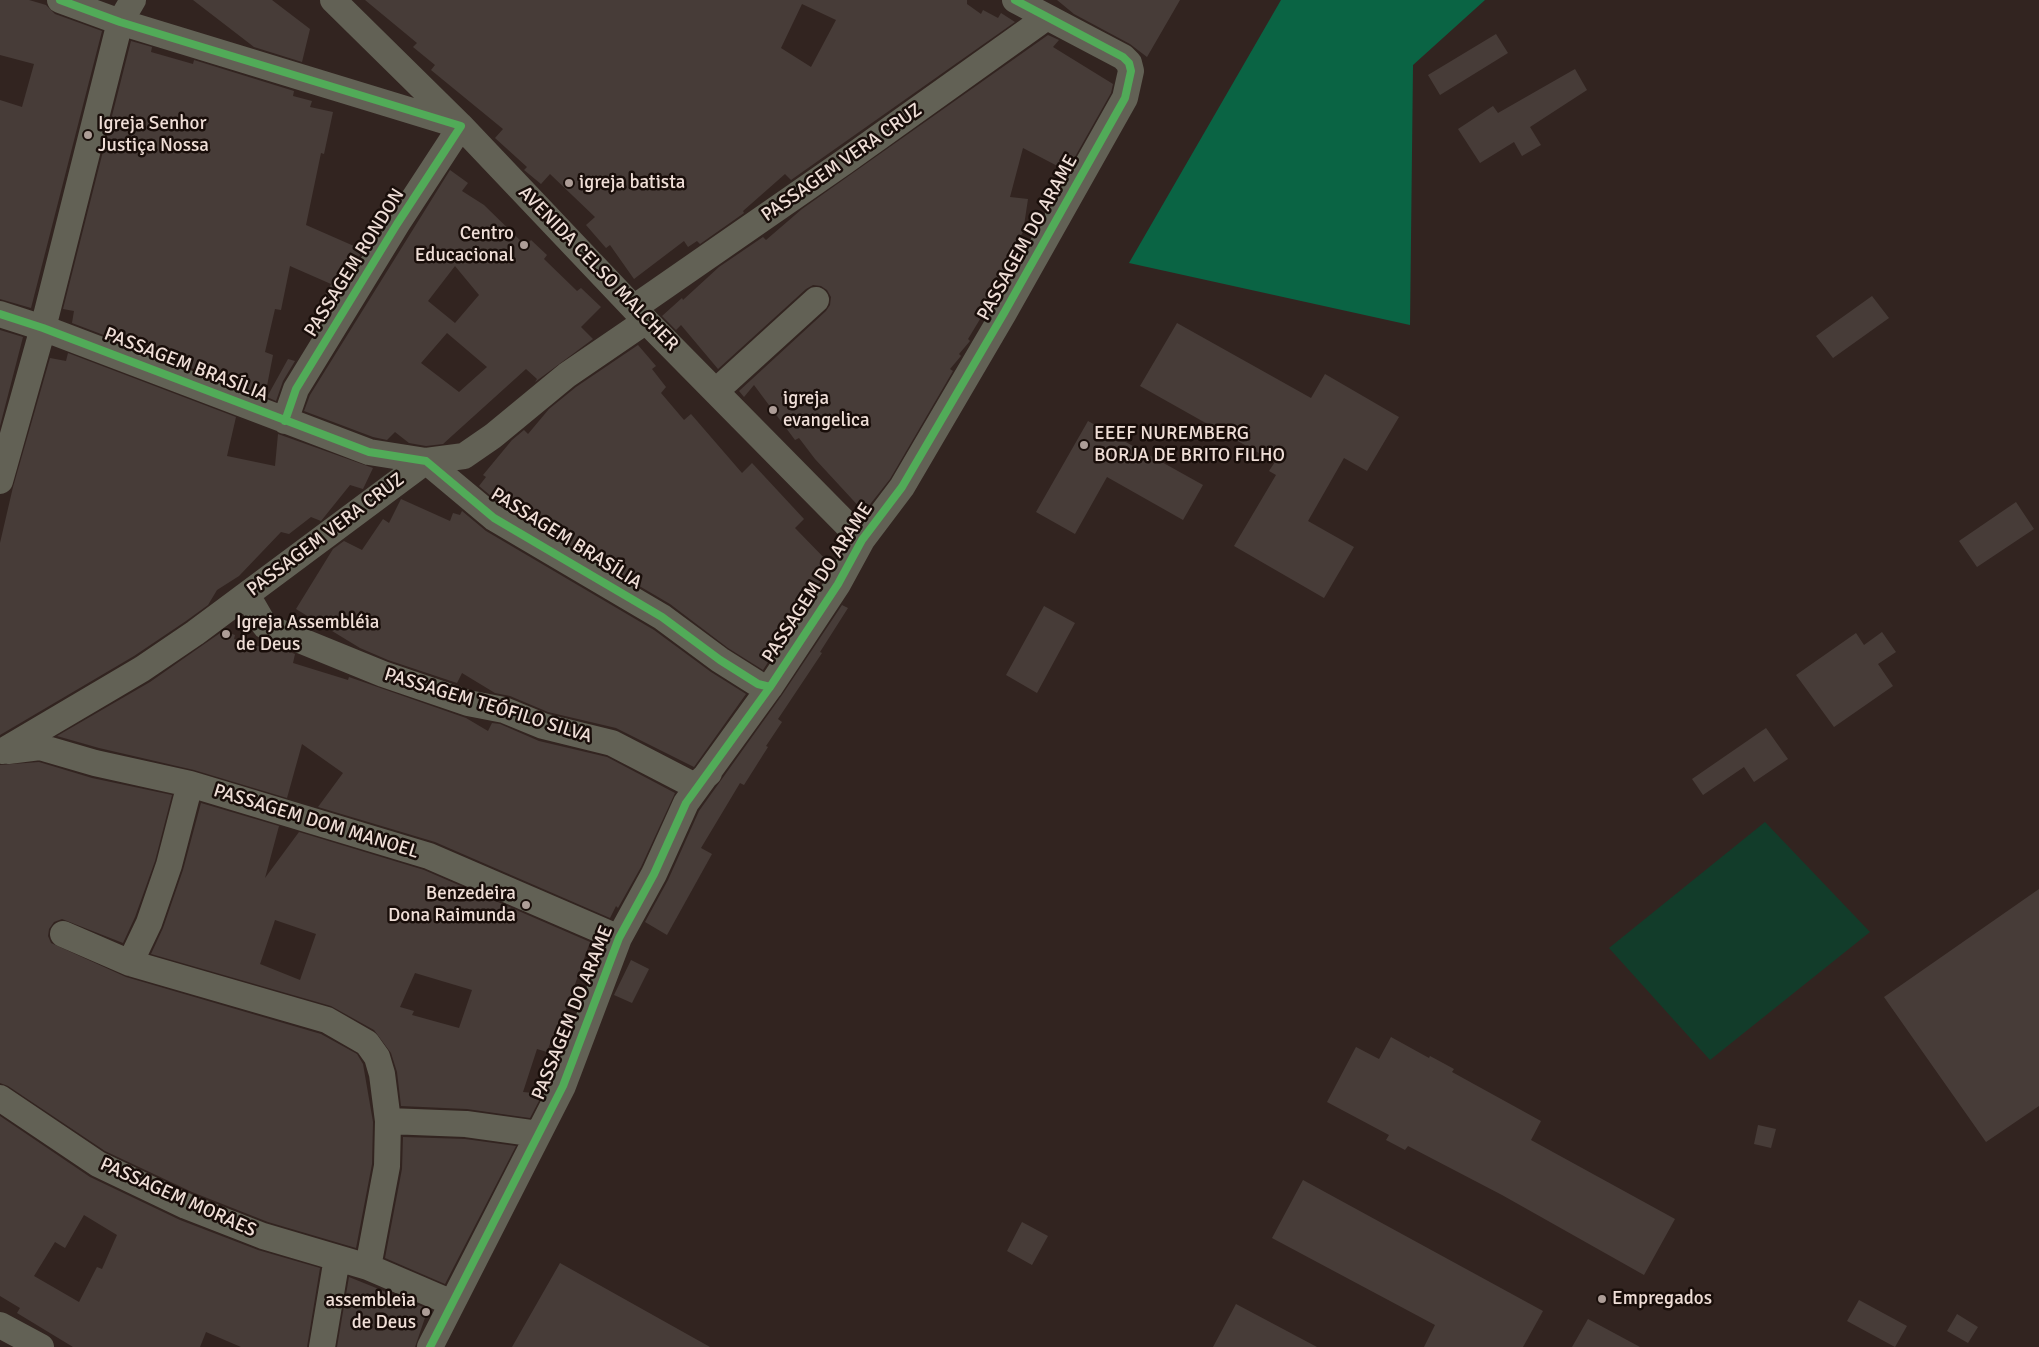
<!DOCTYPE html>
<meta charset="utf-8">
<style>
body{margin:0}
canvas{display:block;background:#322420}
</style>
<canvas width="2039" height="1347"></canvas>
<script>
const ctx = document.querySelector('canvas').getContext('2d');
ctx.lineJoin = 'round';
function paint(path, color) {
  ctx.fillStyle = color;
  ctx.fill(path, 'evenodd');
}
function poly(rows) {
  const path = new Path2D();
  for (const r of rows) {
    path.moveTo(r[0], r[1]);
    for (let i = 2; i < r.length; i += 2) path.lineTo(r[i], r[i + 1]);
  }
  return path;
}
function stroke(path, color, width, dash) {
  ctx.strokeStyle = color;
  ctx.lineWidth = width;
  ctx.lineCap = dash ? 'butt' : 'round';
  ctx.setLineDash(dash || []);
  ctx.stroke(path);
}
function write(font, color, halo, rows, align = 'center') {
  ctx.font = font + ' Signika,sans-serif';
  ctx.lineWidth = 5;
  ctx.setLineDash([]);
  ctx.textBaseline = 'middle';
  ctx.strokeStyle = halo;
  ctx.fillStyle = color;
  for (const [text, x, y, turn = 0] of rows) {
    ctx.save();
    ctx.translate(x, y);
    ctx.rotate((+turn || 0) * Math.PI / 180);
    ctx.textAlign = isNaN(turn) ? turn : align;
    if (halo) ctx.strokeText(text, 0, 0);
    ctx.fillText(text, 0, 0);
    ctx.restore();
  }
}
paint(poly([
 [1765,822,1870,932,1710,1060,1609,948]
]), '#123c2a');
paint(poly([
 [1281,0,1485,0,1413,65,1410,325,1129,263]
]), '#0a6444');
paint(poly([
 [0,0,29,0,46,5,55,14,102,31,31,308,0,299,0,100,22,107,34,64,0,55],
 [193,0,272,0,310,29,302,62,254,47],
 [365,0,967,0,967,4,981,14,983,10,998,18,1001,13,1015,22,791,180,785,174,743,211,744,213,700,244,697,241,688,247,684,241,634,279,610,245,606,248,586,225,595,217,550,174,541,184,524,170,527,167,495,138,503,129,431,70,435,65,413,47,417,43],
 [802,4,836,20,811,67,781,48],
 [1057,0,1180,0,1147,57,1130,44,1074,14],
 [1496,34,1508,53,1440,95,1428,75],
 [1048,35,1059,40,1053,47,1113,84,1111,93,1067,171,1023,148,1010,197,1028,199,1023,232,1005,264,1008,266,990,294,994,296,968,339,970,341,959,354,961,356,950,369,953,371,890,479,864,512,815,459,799,438,795,440,754,385,744,397,739,391,826,311,830,305,831,297,827,290,821,286,813,285,806,289,718,369,681,325,676,330,662,316,682,298,683,300,719,267,763,237,766,240,802,209],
 [131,41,152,47,151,52,193,64,194,60,294,91,293,96,312,101,310,107,333,112,324,154,321,153,306,225,363,250,328,308,320,304,331,284,290,266,281,310,275,309,265,352,273,355,265,396,72,323,74,311,63,309],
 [1575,69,1587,90,1530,127,1541,145,1522,156,1514,142,1480,163,1458,129,1493,106,1498,113],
 [450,170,468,183,462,191,484,205,526,246,531,240,547,255,544,259,577,291,581,288,601,307,581,327,593,339,535,382,537,379,526,369,443,444,426,446,409,443,395,432,387,440,373,437,304,411,310,395],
 [455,266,479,295,455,323,428,301],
 [447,333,487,367,459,392,421,363],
 [1872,296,1889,318,1833,358,1816,336],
 [1177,323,1311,398,1325,374,1399,417,1367,471,1344,458,1308,521,1354,547,1324,598,1234,546,1276,475,1269,471,1275,462,1140,386],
 [0,330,23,337,0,426],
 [638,345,656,366,652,369,666,387,661,393,684,420,691,414,742,473,752,463,804,519,795,528,831,565,763,670,728,648,670,604,503,506,479,486,486,477,483,475,512,440,524,430,528,434,549,409,576,387],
 [68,353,236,417,227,456,275,466,278,434,373,468,363,489,350,485,321,521,311,517,289,534,281,532,239,576,217,590,208,605,186,621,134,656,0,735,0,543,13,487,50,358,66,361],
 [288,359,295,361,283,381,276,401,267,397],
 [1088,421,1203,485,1183,520,1107,477,1075,534,1036,512],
 [401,499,450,521,453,513,460,515,462,511,486,531,654,630,711,672,746,694,694,767,616,728,548,712,510,696,495,693,462,673,457,683,388,660,360,648,296,609,333,549,344,541,362,550,383,519,389,523],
 [2016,502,2034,529,1977,567,1959,541],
 [842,605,848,608,820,652,822,653,778,719,782,722,766,746,768,747,744,785,740,783,701,848,712,854,667,935,645,922,668,880,699,811,782,695],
 [1044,606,1075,623,1037,693,1006,675],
 [223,631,235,635,234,639,275,651,277,647,295,654,293,663,348,680,349,677,466,718,488,731,492,723,500,724,539,741,607,757,675,793,641,867,618,908,616,906,610,918,435,842,318,807,343,773,302,744,287,798,194,770,99,748,57,736,150,682],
 [1882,632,1896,652,1878,664,1893,686,1834,727,1796,675,1856,633,1864,645],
 [1766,728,1788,759,1754,782,1744,767,1703,795,1692,779],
 [39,762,92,778,172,795,155,861,135,917,123,943,62,919,54,922,49,929,48,936,51,943,126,977,321,1034,357,1054,363,1064,373,1122,372,1164,356,1248,268,1222,192,1192,105,1151,8,1086,0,1083,0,765],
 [201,803,279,826,265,878,299,832,424,870,597,945,596,948,589,945,563,1018,568,1020,561,1038,553,1035,547,1052,537,1049,523,1092,533,1093,532,1098,540,1099,530,1118,467,1109,401,1106,397,1072,391,1053,374,1030,331,1006,151,954,163,928,183,870],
 [275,920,316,934,300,980,260,964],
 [415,973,472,990,459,1028,412,1015,414,1011,400,1007],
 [2039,889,2039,1106,1986,1142,1884,997],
 [631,960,649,969,632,1003,614,995],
 [1391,1037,1429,1058,1430,1056,1443,1063,1454,1069,1452,1072,1541,1121,1531,1140,1675,1219,1644,1275,1502,1195,1408,1146,1405,1150,1386,1140,1389,1135,1327,1102,1356,1047,1379,1059],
 [0,1116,90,1177,180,1220,258,1250,320,1268,307,1347,241,1347,206,1332,200,1347,73,1347,17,1313,20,1308,0,1296],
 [84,1215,117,1235,102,1269,97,1267,79,1302,34,1276,55,1242,65,1248],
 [1758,1125,1776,1129,1771,1148,1754,1144],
 [403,1137,465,1139,516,1146,445,1284,385,1258,402,1169],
 [1303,1180,1543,1311,1523,1347,1424,1347,1435,1325,1272,1238],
 [1022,1222,1048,1236,1032,1265,1007,1251],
 [560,1263,710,1347,512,1347],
 [349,1277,428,1309,415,1347,337,1347],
 [1859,1300,1907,1326,1895,1347,1847,1321],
 [1236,1304,1317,1347,1213,1347],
 [1957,1314,1978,1327,1968,1343,1947,1331],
 [1588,1319,1640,1347,1572,1347]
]), '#473c38');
stroke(poly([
 [60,0,120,22,461,126,397,224,296,389,285,421],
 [333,0,461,126,646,321,862,540],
 [635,307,844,162,1047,17],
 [0,314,43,328,369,452,426,461,494,518,662,617,720,660,758,684,770,687],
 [716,391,816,300],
 [0,481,43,328,120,22,133,0],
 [247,595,265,626,383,674,468,703,504,710,543,726,612,743,695,786,709,773],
 [3,751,142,669,195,633,426,461,464,456,493,436,567,375,646,321],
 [8,751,40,747,95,763,190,784,429,856,619,938],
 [63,934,130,963,327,1020,367,1043,377,1057,382,1074,388,1121,387,1166,368,1267],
 [130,963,149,923,169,865,190,784],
 [0,1098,98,1164,186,1206,263,1236,368,1267,452,1303],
 [388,1121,466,1124,538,1134],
 [0,1325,41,1347],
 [322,1347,337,1258],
 [430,1347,563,1086,619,938,654,874,686,803,770,687,838,584,862,540,902,487,1004,313,1125,98,1131,71,1129,63,1123,57,1015,0]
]), '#626155', 26);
stroke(poly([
 [60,0,120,22,461,126,397,224,296,389,285,421],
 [0,314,43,328,369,452,426,461,494,518,662,617,720,660,758,684,770,687],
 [430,1347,563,1086,619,938,654,874,686,803,770,687,838,584,862,540,902,487,1004,313,1125,98,1131,71,1129,63,1123,57,1015,0]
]), '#51ab58', 8);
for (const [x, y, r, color] of [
 [88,135,5,"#ad9d97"],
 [569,183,5,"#ad9d97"],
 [524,245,5,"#ad9d97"],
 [773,410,5,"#ad9d97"],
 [1084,445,5,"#ad9d97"],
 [226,634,5,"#ad9d97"],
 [526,905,5,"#ad9d97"],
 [1602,1299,5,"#ad9d97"],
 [426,1312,5,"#ad9d97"]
]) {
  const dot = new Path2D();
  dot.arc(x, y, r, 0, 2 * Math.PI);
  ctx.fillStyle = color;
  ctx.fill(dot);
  stroke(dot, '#190e0a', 2);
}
write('19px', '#efded7', '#190e0a', [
 ["Igreja Senhor",98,124],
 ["Justiça Nossa",98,146],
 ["igreja batista",579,183],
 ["Centro",514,234,"right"],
 ["Educacional",514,256,"right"],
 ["igreja",783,399],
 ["evangelica",783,421],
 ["EEEF NUREMBERG",1094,434],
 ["BORJA DE BRITO FILHO",1094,456],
 ["Igreja Assembléia",236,623],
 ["de Deus",236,645],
 ["Benzedeira",516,894,"right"],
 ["Dona Raimunda",516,916,"right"],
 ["Empregados",1612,1299],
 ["assembleia",416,1301,"right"],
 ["de Deus",416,1323,"right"]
], 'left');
write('19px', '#efded7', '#190e0a', [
 ["PASSAGEM VERA CRUZ",842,163,-35],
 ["PASSAGEM DO ARAME",1028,238,-61],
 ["PASSAGEM RONDON",355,263,-58],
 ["AVENIDA CELSO MALCHER",598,269,46],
 ["PASSAGEM BRASÍLIA",186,365,21],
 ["PASSAGEM VERA CRUZ",326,535,-37],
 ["PASSAGEM BRASÍLIA",566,539,32],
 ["PASSAGEM DO ARAME",818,583,-57],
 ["PASSAGEM TEÓFILO SILVA",488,706,17],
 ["PASSAGEM DOM MANOEL",316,822,17],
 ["PASSAGEM DO ARAME",573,1013,-68],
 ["PASSAGEM MORAES",178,1198,24]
]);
</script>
